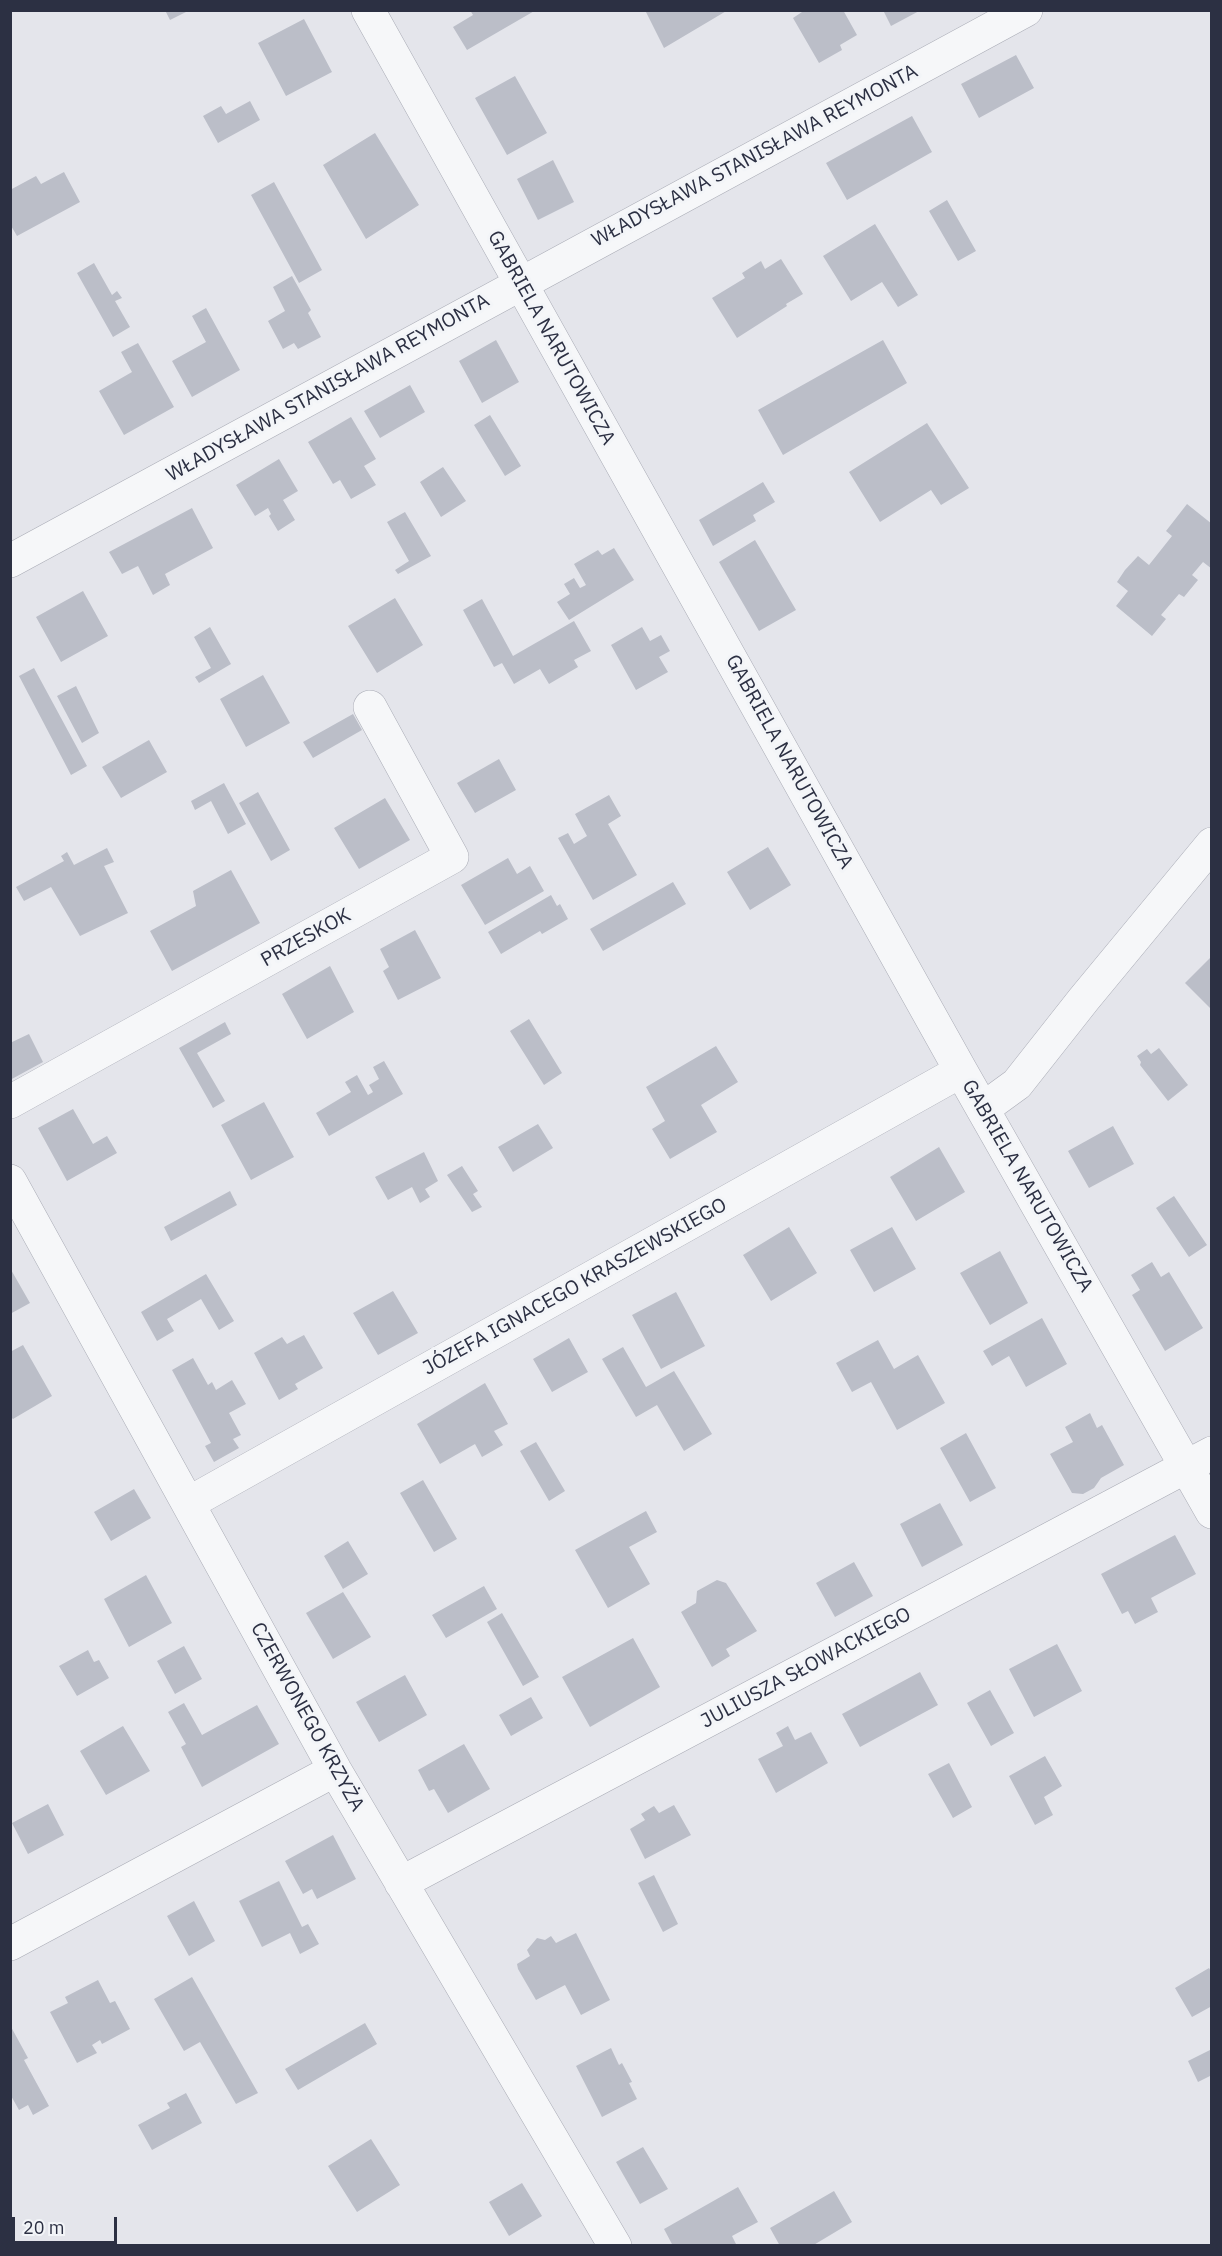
<!DOCTYPE html>
<meta charset="utf-8">
<style>
body{margin:0}
#map{position:relative;width:1222px;height:2256px;overflow:hidden;background:#e4e5eb;font-family:"IBM Plex Sans",sans-serif}
canvas{display:block}
.frame{position:absolute;inset:0;border:12px solid #2c3043;pointer-events:none}
.scale{position:absolute;left:12px;top:2217px;width:105px;height:27px;box-sizing:border-box;border:3px solid #2c3043;border-top:0;padding-left:8px;font-size:18px;line-height:21px;white-space:nowrap;color:#2c3043;-webkit-text-stroke:4px #f3f5f8;paint-order:stroke}
</style>
<div id="map">
<canvas width="1222" height="2256"></canvas>
<div class="frame"></div>
<div class="scale">20 m</div>
</div>
<script>
const ctx = document.querySelector('canvas').getContext('2d');
ctx.lineJoin = 'round';
function paint(path, color) {
  ctx.fillStyle = color;
  ctx.fill(path, 'evenodd');
}
function poly(rows) {
  const path = new Path2D();
  for (const r of rows) {
    path.moveTo(r[0], r[1]);
    for (let i = 2; i < r.length; i += 2) path.lineTo(r[i], r[i + 1]);
  }
  return path;
}
function stroke(path, color, width, dash) {
  ctx.strokeStyle = color;
  ctx.lineWidth = width;
  ctx.lineCap = dash ? 'butt' : 'round';
  ctx.setLineDash(dash || []);
  ctx.stroke(path);
}
function write(font, color, halo, rows, align = 'center') {
  ctx.font = font + ' "IBM Plex Sans",sans-serif';
  ctx.lineWidth = 6;
  ctx.setLineDash([]);
  ctx.textBaseline = 'middle';
  ctx.strokeStyle = halo;
  ctx.fillStyle = color;
  for (const [text, x, y, turn = 0] of rows) {
    ctx.save();
    ctx.translate(x, y);
    ctx.rotate((+turn || 0) * Math.PI / 180);
    ctx.textAlign = isNaN(turn) ? turn : align;
    if (halo) ctx.strokeText(text, 0, 0);
    ctx.fillText(text, 0, 0);
    ctx.restore();
  }
}
paint(poly([
 [165,10,190,10,170,20],
 [470,10,536,10,467,50,453,27,473,15],
 [645,10,728,10,664,48],
 [805,10,843,10,857,35,840,45,842,50,819,63,793,18],
 [883,10,921,10,891,26],
 [304,19,332,72,286,96,258,43],
 [1016,55,1034,88,979,118,961,84],
 [515,76,547,133,507,155,475,98],
 [250,101,260,120,218,143,203,116,221,106,226,114],
 [912,116,932,152,847,200,826,163],
 [375,133,419,205,366,239,323,165],
 [553,160,574,202,538,220,517,179],
 [64,172,80,202,17,236,10,224,10,190,36,176,41,184],
 [274,182,322,270,299,283,251,195],
 [947,200,976,251,958,261,929,211],
 [875,224,918,295,898,307,882,282,851,301,823,256],
 [781,259,803,294,786,304,787,306,737,338,712,298,745,278,742,273,761,261,765,269],
 [94,263,112,295,117,291,122,298,115,301,130,327,113,337,77,273],
 [292,276,311,310,308,313,321,337,298,349,294,343,283,349,268,321,285,311,273,287],
 [206,308,240,370,192,397,172,361,206,342,192,316],
 [496,340,519,382,482,403,459,361],
 [883,340,907,383,783,455,758,410],
 [138,343,174,407,124,435,99,391,132,372,121,352],
 [410,385,425,412,380,438,364,411],
 [490,415,521,466,505,476,474,425],
 [351,417,376,459,364,466,376,485,351,499,340,480,333,484,308,442],
 [927,423,969,488,941,505,931,490,880,522,849,472],
 [279,459,298,491,283,500,295,520,278,531,269,516,271,514,268,508,255,516,236,485],
 [443,467,466,501,441,517,420,482],
 [763,482,775,502,753,515,756,521,713,546,699,520],
 [1187,504,1212,524,1212,569,1203,562,1192,575,1198,580,1184,597,1179,594,1161,615,1166,619,1152,636,1116,606,1128,591,1117,582,1125,570,1138,556,1149,565,1172,536,1166,531],
 [192,508,213,548,165,574,170,585,153,595,138,566,122,574,109,552],
 [405,512,431,556,398,574,395,570,409,561,387,522],
 [755,540,796,610,759,631,719,562],
 [614,548,634,580,569,620,557,602,570,594,564,584,574,578,580,588,586,585,574,564,598,550,602,555],
 [83,591,108,636,61,662,36,617],
 [395,598,423,645,377,673,348,626],
 [482,599,513,656,574,621,591,651,574,660,578,667,549,684,540,669,514,684,502,663,494,667,463,610],
 [210,627,231,664,199,683,195,677,211,668,194,637],
 [642,627,650,641,661,635,670,651,659,657,668,672,636,690,611,645],
 [34,668,87,766,71,775,19,676],
 [263,675,290,723,246,747,220,699],
 [76,686,99,733,82,743,57,696],
 [353,714,362,730,313,758,303,742],
 [149,740,167,772,121,798,102,767],
 [499,759,516,790,475,813,457,783],
 [224,783,246,824,228,834,211,801,195,810,191,801],
 [258,792,290,850,271,861,239,803],
 [609,795,621,816,608,824,637,875,593,900,558,838,568,833,574,844,587,836,575,814],
 [385,798,410,840,359,869,334,828],
 [768,847,791,885,750,910,727,872],
 [107,848,114,862,104,866,128,913,80,936,51,887,24,901,16,887,64,861,61,856,67,852,74,865],
 [508,858,517,874,530,866,544,891,485,925,461,885],
 [231,870,260,923,172,971,150,931,196,906,193,891],
 [673,882,686,904,603,951,590,929],
 [551,895,557,906,560,904,568,919,542,934,540,931,501,954,488,932],
 [415,930,441,978,398,1000,383,971,389,967,380,949],
 [1212,956,1212,1010,1185,983],
 [330,966,354,1012,307,1039,282,994],
 [529,1019,562,1073,544,1085,510,1031],
 [225,1022,231,1034,197,1053,225,1101,213,1108,179,1048],
 [29,1034,43,1062,10,1080,10,1043],
 [716,1046,738,1082,701,1105,717,1132,670,1159,652,1129,665,1121,646,1087],
 [1159,1048,1188,1085,1168,1101,1140,1065,1141,1062,1137,1056,1147,1049,1151,1054],
 [384,1061,403,1094,329,1136,316,1113,351,1092,345,1082,357,1075,368,1095,373,1092,369,1085,379,1079,373,1067],
 [264,1102,294,1157,251,1180,221,1125],
 [73,1109,93,1144,107,1136,117,1153,67,1181,38,1128],
 [538,1124,553,1148,513,1172,498,1147],
 [1113,1126,1134,1164,1089,1188,1068,1151],
 [939,1147,965,1192,916,1221,890,1177],
 [424,1152,438,1181,425,1189,430,1197,420,1203,412,1187,388,1200,375,1177],
 [462,1166,478,1191,473,1194,482,1207,472,1212,447,1175],
 [230,1191,237,1205,171,1241,164,1227],
 [1174,1196,1207,1245,1189,1257,1156,1208],
 [789,1227,817,1273,771,1301,743,1255],
 [892,1227,916,1269,874,1292,850,1250],
 [1000,1251,1028,1303,990,1325,960,1273],
 [1152,1262,1161,1277,1169,1272,1203,1328,1165,1351,1132,1295,1140,1290,1131,1275],
 [10,1268,30,1303,10,1314],
 [206,1274,234,1321,219,1330,201,1299,167,1319,174,1331,157,1341,141,1312],
 [393,1291,418,1333,378,1355,353,1313],
 [676,1292,705,1346,661,1369,632,1315],
 [1042,1318,1067,1364,1026,1387,1009,1356,992,1366,983,1351],
 [304,1335,323,1368,295,1384,298,1389,279,1400,254,1353,282,1337,287,1344],
 [569,1338,588,1372,552,1392,533,1359],
 [878,1340,894,1369,918,1355,945,1403,897,1430,871,1382,852,1392,836,1363],
 [23,1345,52,1396,13,1419,10,1416,10,1352],
 [623,1347,646,1387,674,1371,712,1434,684,1451,657,1405,636,1417,602,1359],
 [193,1358,208,1385,212,1382,216,1390,232,1380,246,1404,229,1413,241,1435,233,1439,239,1448,214,1462,205,1446,211,1443,172,1370],
 [485,1383,508,1424,494,1431,503,1445,482,1457,475,1444,440,1464,417,1424],
 [1090,1413,1097,1428,1102,1425,1124,1465,1101,1478,1094,1488,1083,1494,1072,1493,1050,1454,1073,1442,1065,1427],
 [966,1433,996,1488,970,1502,940,1448],
 [536,1442,565,1491,549,1501,520,1451],
 [423,1480,457,1539,434,1552,400,1493],
 [134,1489,151,1518,111,1541,94,1512],
 [940,1503,963,1545,922,1567,900,1524],
 [646,1511,657,1532,629,1547,650,1584,608,1608,575,1550],
 [1175,1535,1196,1574,1151,1598,1158,1612,1135,1624,1128,1611,1122,1614,1101,1574],
 [348,1541,368,1574,343,1589,324,1556],
 [854,1562,873,1596,835,1617,816,1583],
 [146,1575,172,1623,129,1647,104,1599],
 [717,1580,726,1583,757,1631,726,1649,730,1656,712,1667,681,1612,696,1603,697,1591],
 [484,1586,497,1609,446,1638,432,1615],
 [343,1592,371,1637,333,1659,306,1613],
 [502,1613,539,1677,523,1686,487,1622],
 [633,1638,660,1687,590,1727,562,1677],
 [1057,1644,1082,1691,1034,1717,1009,1669],
 [184,1646,202,1679,175,1694,157,1661],
 [88,1650,94,1662,99,1660,109,1678,77,1696,59,1666],
 [920,1672,938,1705,860,1747,842,1714],
 [405,1675,427,1715,379,1742,356,1702],
 [990,1690,1014,1733,991,1746,967,1703],
 [531,1697,543,1718,511,1736,499,1715],
 [184,1703,202,1735,257,1705,279,1744,202,1787,181,1747,186,1744,168,1712],
 [123,1726,150,1771,106,1795,80,1751],
 [788,1726,795,1740,811,1732,828,1763,776,1793,758,1759,783,1746,776,1733],
 [464,1744,490,1789,448,1813,434,1789,429,1791,418,1770],
 [1045,1756,1062,1786,1044,1797,1053,1815,1035,1825,1009,1776],
 [949,1763,972,1807,953,1818,928,1774],
 [48,1804,64,1835,28,1854,12,1823],
 [674,1805,691,1835,645,1859,630,1829,645,1820,641,1814,654,1806,659,1813],
 [333,1835,356,1879,317,1899,312,1889,303,1894,285,1861],
 [654,1875,678,1924,663,1932,638,1883],
 [279,1881,302,1927,308,1924,319,1944,300,1954,290,1933,262,1947,239,1901],
 [194,1901,215,1941,189,1956,167,1916],
 [576,1933,610,2000,581,2015,565,1985,536,2000,518,1969,517,1964,530,1956,527,1950,537,1938,545,1940,551,1936,556,1943],
 [1209,1968,1212,1973,1212,2006,1192,2017,1175,1988],
 [192,1977,258,2093,236,2104,200,2042,184,2051,154,1999],
 [98,1980,110,2003,115,2001,130,2029,102,2044,100,2040,92,2045,97,2053,77,2063,50,2012,68,2003,65,1997],
 [365,2023,377,2044,298,2090,285,2069],
 [10,2025,28,2058,24,2060,49,2106,33,2115,28,2105,19,2110,10,2094],
 [611,2048,619,2065,622,2063,632,2082,629,2083,637,2099,602,2117,576,2066],
 [1212,2049,1212,2075,1198,2082,1188,2061],
 [186,2093,202,2123,152,2150,138,2125,170,2108,167,2103],
 [371,2139,400,2185,357,2212,328,2166],
 [643,2147,668,2189,640,2204,616,2162],
 [522,2183,542,2216,509,2236,489,2202],
 [738,2187,758,2222,732,2236,737,2246,673,2246,664,2229],
 [834,2191,852,2222,812,2246,780,2246,770,2228]
]), '#bbbec8');
const street = poly([
 [368,10,961,1071,1212,1512],
 [10,561,1026,10],
 [10,1102,452,857,370,707],
 [984,1108,1017,1084,1084,999,1212,844],
 [10,1181,335,1770,615,2246],
 [189,1503,961,1071],
 [401,1883,1212,1453],
 [10,1944,335,1770]
]);
stroke(street, '#a9abb5', 34);
stroke(street, '#f6f7f9', 33);
write('20px', '#2c3043', '#f3f5f8', [
 ["WŁADYSŁAWA STANISŁAWA REYMONTA",755,156,-28],
 ["GABRIELA NARUTOWICZA",551,338,61],
 ["WŁADYSŁAWA STANISŁAWA REYMONTA",328,388,-29],
 ["GABRIELA NARUTOWICZA",789,762,61],
 ["PRZESKOK",306,938,-29],
 ["GABRIELA NARUTOWICZA",1027,1186,60],
 ["JÓZEFA IGNACEGO KRASZEWSKIEGO",575,1287,-29],
 ["JULIUSZA SŁOWACKIEGO",806,1668,-28],
 ["CZERWONEGO KRZYŻA",307,1717,61]
]);
</script>
